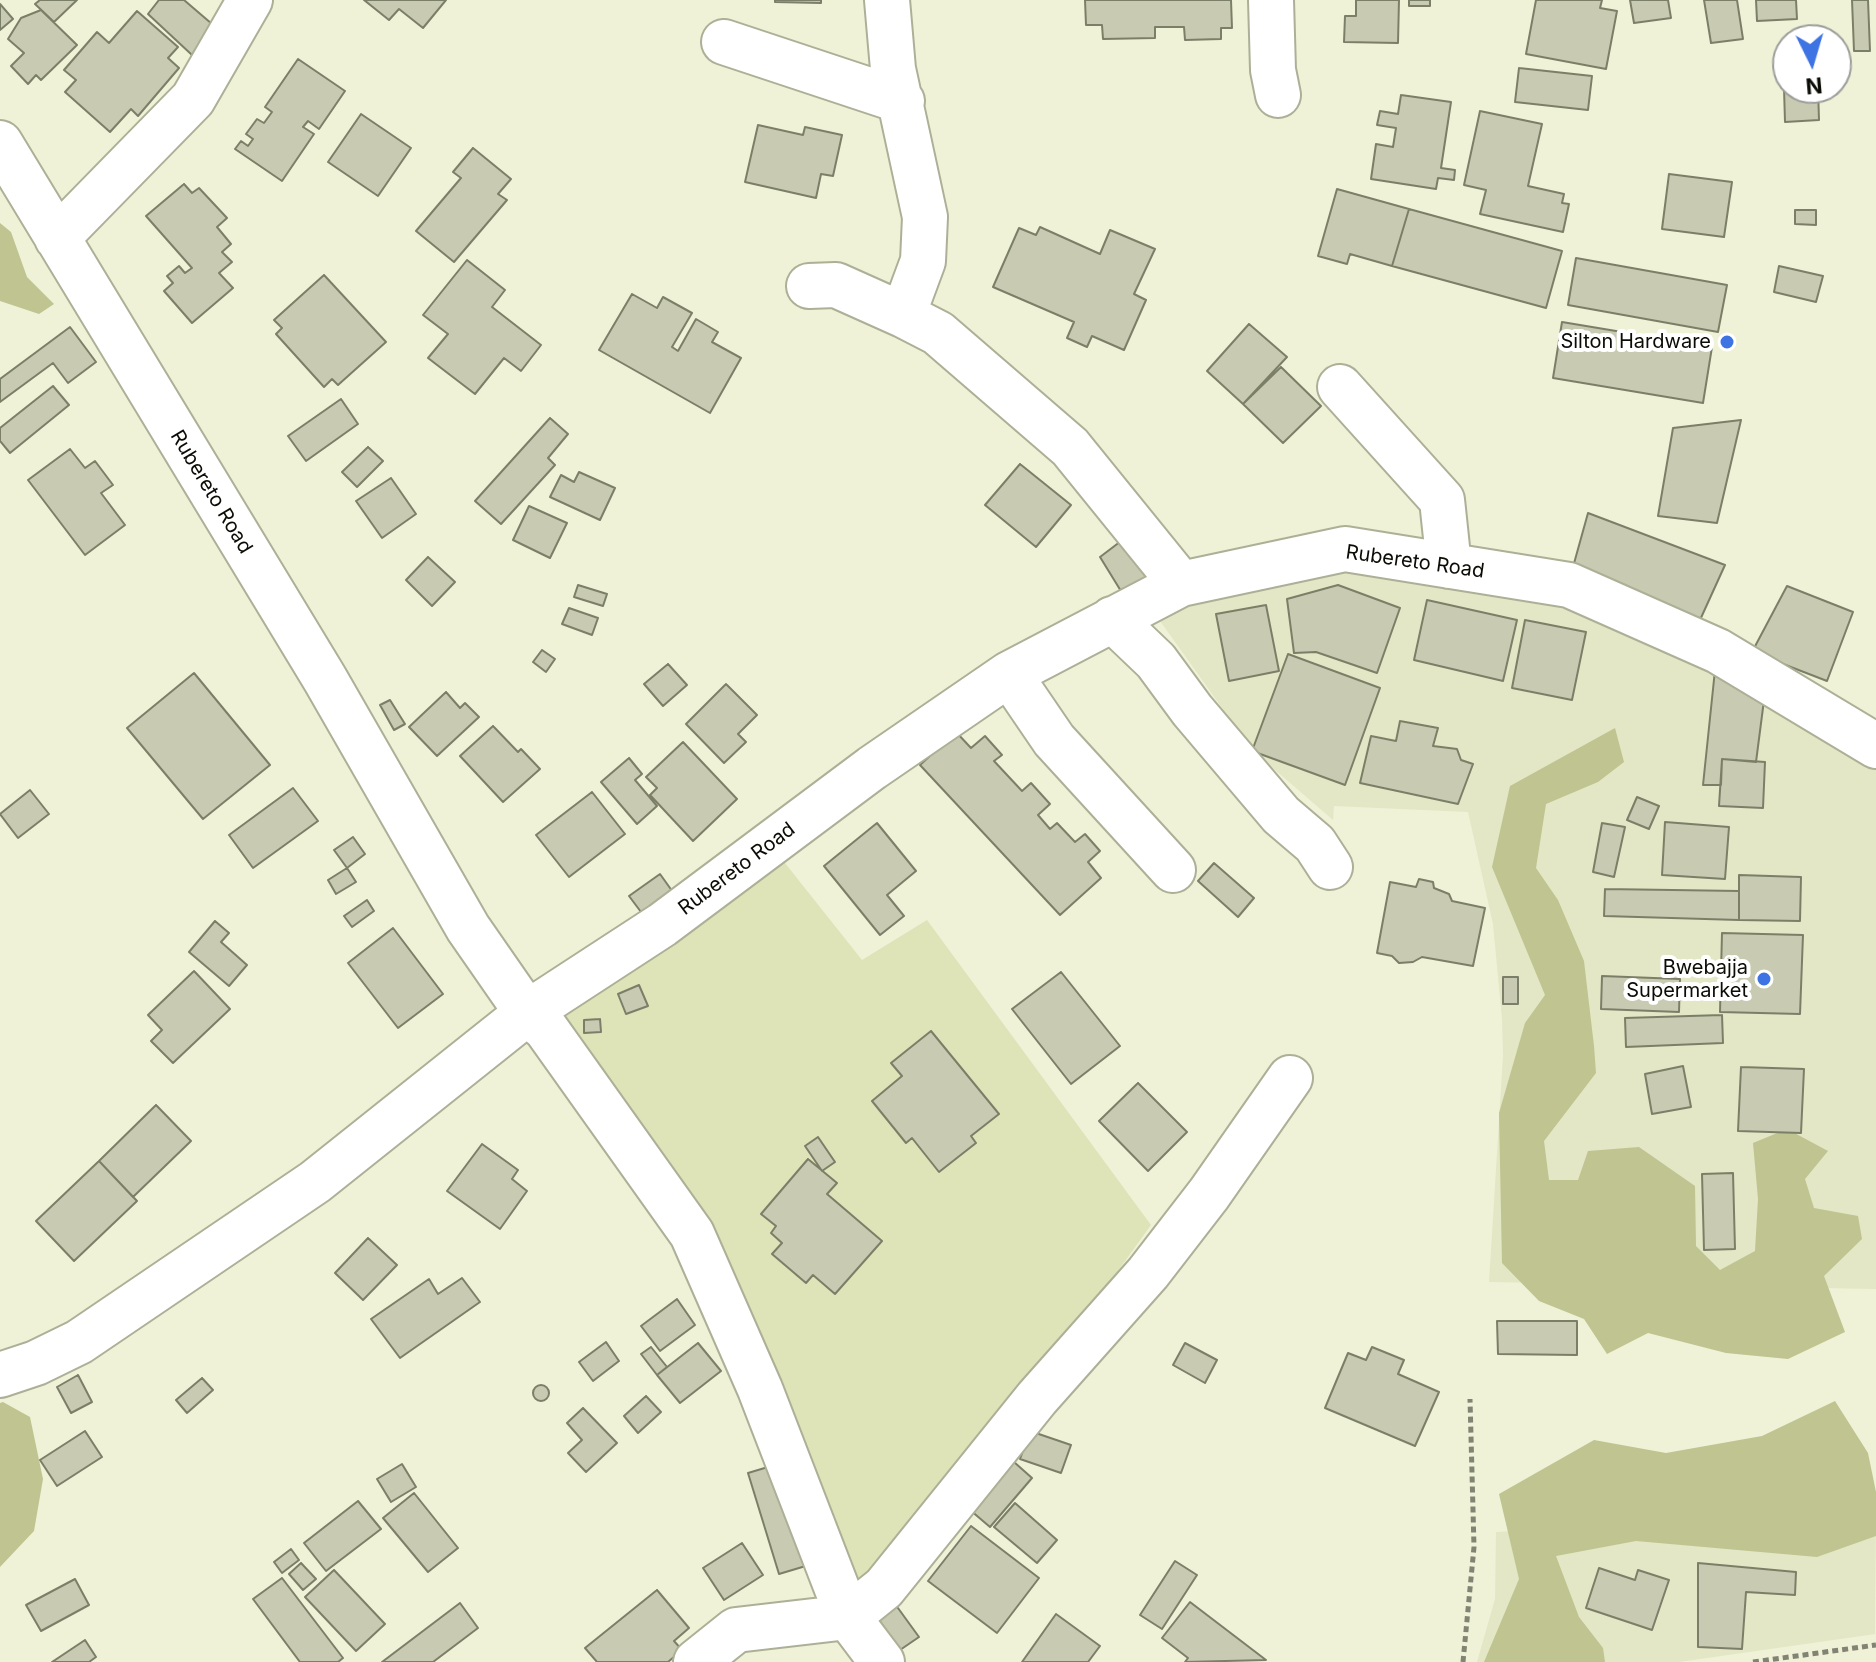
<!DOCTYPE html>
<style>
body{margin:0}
#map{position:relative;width:1876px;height:1662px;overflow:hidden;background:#eff2d7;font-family:Inter,sans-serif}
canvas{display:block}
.north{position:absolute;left:1772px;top:24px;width:80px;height:80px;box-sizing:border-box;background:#fff;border:2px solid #9d9e9b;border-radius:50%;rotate:175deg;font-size:22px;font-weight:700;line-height:32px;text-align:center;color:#0b0c05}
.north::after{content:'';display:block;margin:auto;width:28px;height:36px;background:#3d73e3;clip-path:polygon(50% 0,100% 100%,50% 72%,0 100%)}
</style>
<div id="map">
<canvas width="1876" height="1662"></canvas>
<div class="north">N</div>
</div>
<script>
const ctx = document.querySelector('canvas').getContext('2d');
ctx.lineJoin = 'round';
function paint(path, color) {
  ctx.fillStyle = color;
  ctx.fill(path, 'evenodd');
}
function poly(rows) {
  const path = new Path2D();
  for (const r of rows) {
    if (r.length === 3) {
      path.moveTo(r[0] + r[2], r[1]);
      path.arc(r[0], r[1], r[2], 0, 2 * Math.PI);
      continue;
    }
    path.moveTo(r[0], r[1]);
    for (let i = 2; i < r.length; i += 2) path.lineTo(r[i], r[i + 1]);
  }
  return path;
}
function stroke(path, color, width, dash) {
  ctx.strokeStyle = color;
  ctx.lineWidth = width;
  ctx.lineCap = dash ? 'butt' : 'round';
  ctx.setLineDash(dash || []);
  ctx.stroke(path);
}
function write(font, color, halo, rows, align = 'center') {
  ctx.font = font + ' Inter,sans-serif';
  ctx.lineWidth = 8;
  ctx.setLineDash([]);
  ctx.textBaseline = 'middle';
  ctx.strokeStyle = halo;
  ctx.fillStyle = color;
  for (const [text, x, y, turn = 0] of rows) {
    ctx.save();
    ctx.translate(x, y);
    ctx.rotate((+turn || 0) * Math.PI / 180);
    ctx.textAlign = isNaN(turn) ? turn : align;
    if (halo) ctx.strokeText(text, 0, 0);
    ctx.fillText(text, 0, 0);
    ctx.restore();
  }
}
paint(poly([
 [1343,558,1555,598,1661,639,1876,759,1876,1289,1489,1282,1503,1056,1502,1019,1493,924,1468,812,1334,806,1333,820,1252,750,1148,604],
 [1876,1509,1875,1634,1679,1662,1477,1662,1495,1599,1496,1532]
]), '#e3e7c5');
paint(poly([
 [777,853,862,960,927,920,1151,1225,1084,1318,861,1603,696,1227,562,1034,564,1006]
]), '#dee3b8');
paint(poly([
 [0,223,11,232,27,277,54,304,39,314,0,301],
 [1615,728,1624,762,1598,782,1546,804,1536,868,1558,900,1584,961,1594,1046,1596,1073,1544,1141,1549,1180,1578,1180,1588,1151,1639,1147,1695,1186,1696,1246,1720,1270,1755,1251,1758,1199,1753,1143,1787,1129,1828,1151,1805,1179,1814,1208,1858,1216,1862,1239,1824,1276,1845,1332,1788,1359,1726,1353,1648,1333,1607,1354,1584,1319,1539,1301,1502,1263,1499,1113,1525,1023,1545,995,1492,867,1510,786],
 [1835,1401,1868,1453,1876,1492,1876,1536,1817,1557,1636,1541,1556,1556,1579,1617,1603,1648,1605,1662,1484,1662,1519,1579,1499,1494,1594,1440,1666,1453,1762,1436],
 [3,1402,30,1417,43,1479,34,1531,0,1567,0,1403]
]), '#bfc490');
const building = poly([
 [40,0,77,0,54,22,35,4,40,0],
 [159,0,184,0,212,24,192,55,148,14,159,0],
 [364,0,446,0,423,28,399,9,389,20,364,0],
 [775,0,821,0,821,3,775,2,775,0],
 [1085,0,1231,0,1232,28,1221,28,1221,39,1185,40,1184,27,1155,27,1155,38,1103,39,1102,25,1086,25,1085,0],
 [1356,0,1399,0,1398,43,1344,42,1345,16,1356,16,1356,0],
 [1409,0,1430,0,1430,6,1409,6,1409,0],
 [1536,0,1602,0,1600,8,1617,11,1606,69,1526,54,1536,0],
 [1630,0,1668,0,1671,18,1634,23,1630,0],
 [1704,0,1737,0,1743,39,1711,43,1704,0],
 [1756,0,1796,0,1797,19,1757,21,1756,0],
 [1852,0,1868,0,1870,51,1854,51,1852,0],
 [0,4,13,19,0,30,0,4],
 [41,10,77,45,41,80,36,75,28,84,11,66,24,53,8,39,21,18,41,10],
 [137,11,178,47,168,58,179,68,138,116,131,109,110,132,65,92,76,80,64,70,97,32,109,43,137,11],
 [1788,53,1788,88,1818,88,1819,120,1785,122,1783,54,1788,53],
 [298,59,345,91,319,129,308,121,303,127,314,134,282,181,235,149,241,141,248,146,253,139,246,134,257,119,264,123,272,112,265,107,298,59],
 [1519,68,1592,76,1588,110,1515,102,1519,68],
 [1401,95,1451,102,1441,168,1455,170,1454,180,1438,178,1436,189,1371,179,1376,144,1393,147,1396,128,1377,125,1380,111,1398,114,1401,95],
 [1480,111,1542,124,1528,186,1564,194,1562,203,1569,204,1563,232,1480,214,1486,190,1464,185,1480,111],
 [361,114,411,148,378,196,328,162,361,114],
 [758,125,803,135,805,127,842,135,833,176,821,174,816,198,745,182,758,125],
 [473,148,511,179,498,194,507,200,454,262,416,231,461,178,453,172,473,148],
 [1669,174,1732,182,1724,237,1662,229,1669,174],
 [184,184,192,193,199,188,227,218,217,227,231,244,222,252,232,262,219,273,233,288,192,323,164,291,173,283,167,276,179,266,185,273,192,268,146,216,184,184],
 [1337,189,1409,209,1392,266,1350,254,1347,264,1318,256,1337,189],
 [1409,209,1562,251,1546,308,1392,266,1409,209],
 [1795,210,1816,210,1816,225,1795,224,1795,210],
 [1040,227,1100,254,1110,230,1155,249,1134,294,1146,300,1124,350,1092,336,1087,347,1067,338,1074,322,993,287,1019,228,1036,235,1040,227],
 [1576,258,1727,285,1718,332,1568,305,1576,258],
 [467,260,505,290,492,307,541,345,521,371,504,358,475,394,428,358,448,334,423,315,467,260],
 [1779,266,1823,276,1816,302,1774,292,1779,266],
 [324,275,386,342,338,385,332,379,324,387,276,334,282,328,274,320,324,275],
 [632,294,657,308,663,297,692,313,672,347,678,351,696,319,718,332,712,342,741,358,710,413,599,350,632,294],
 [1562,322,1712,347,1703,403,1553,378,1562,322],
 [1249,324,1287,357,1243,404,1207,371,1249,324],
 [70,327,96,362,68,383,53,363,0,402,0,379,70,327],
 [1281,367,1321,406,1283,443,1243,404,1281,367],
 [53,386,69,405,10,453,0,441,0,428,53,386],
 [341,399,358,424,306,461,288,436,341,399],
 [550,418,568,434,548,458,555,465,501,524,475,501,550,418],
 [1741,420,1717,523,1658,516,1673,428,1741,420],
 [368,447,383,461,357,487,342,472,368,447],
 [70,449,85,468,95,461,113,485,101,493,125,525,85,555,28,480,70,449],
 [1020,464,1071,505,1036,547,985,505,1020,464],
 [579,472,615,488,600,520,550,497,561,475,574,482,579,472],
 [391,478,416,514,382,538,356,501,391,478],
 [529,506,567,523,550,558,513,540,529,506],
 [1588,513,1725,565,1700,620,1573,567,1588,513],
 [1129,535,1153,580,1124,596,1100,557,1129,535],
 [428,557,455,582,432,606,406,580,428,557],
 [578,585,607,594,603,606,574,597,578,585],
 [1338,585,1400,608,1377,673,1316,652,1294,653,1287,599,1338,585],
 [1787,586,1853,612,1827,681,1752,652,1787,586],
 [1427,600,1517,620,1503,681,1414,660,1427,600],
 [1266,605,1279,671,1229,681,1216,614,1266,605],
 [569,608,598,618,592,635,562,624,569,608],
 [1525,620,1586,632,1572,700,1512,688,1525,620],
 [542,650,555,659,546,672,533,662,542,650],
 [1288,654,1380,688,1345,785,1252,751,1288,654],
 [668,664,687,685,663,706,644,684,668,664],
 [1715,670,1764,700,1756,762,1722,759,1721,785,1703,785,1715,670],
 [194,673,270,765,203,819,127,728,194,673],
 [726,684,757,715,738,734,746,742,724,763,686,724,726,684],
 [446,692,460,708,465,703,479,717,437,756,409,727,446,692],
 [390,700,405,724,394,730,380,705,390,700],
 [1400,721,1438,728,1433,746,1457,749,1461,760,1473,764,1458,804,1360,783,1371,736,1396,741,1400,721],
 [493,726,518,752,521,749,540,769,503,802,460,756,493,726],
 [956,732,971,748,985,736,1002,755,994,761,1022,791,1031,783,1050,804,1038,815,1050,829,1057,823,1075,842,1085,834,1100,851,1088,862,1101,878,1060,915,920,765,956,732],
 [683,742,737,799,693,841,650,795,657,788,646,777,683,742],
 [629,758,642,774,635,780,657,806,637,824,601,782,629,758],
 [1722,759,1765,762,1763,808,1719,806,1722,759],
 [293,788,318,821,253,868,229,835,293,788],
 [30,790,49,814,18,838,0,814,30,790],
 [592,792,625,834,569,877,536,835,592,792],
 [1637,797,1659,806,1649,829,1627,820,1637,797],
 [1665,822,1729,827,1725,879,1662,875,1665,822],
 [877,823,916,871,887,895,904,916,880,935,824,866,877,823],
 [1602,823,1625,827,1614,877,1593,872,1602,823],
 [353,837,365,854,347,868,334,850,353,837],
 [1214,863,1254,898,1238,917,1198,881,1214,863],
 [347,868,356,882,336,894,328,880,347,868],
 [660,874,675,895,644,916,629,896,660,874],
 [1739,875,1801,877,1800,921,1739,920,1739,875],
 [1419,879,1433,882,1434,888,1449,894,1452,901,1485,908,1473,966,1422,957,1413,962,1399,963,1392,956,1377,953,1390,882,1416,887,1419,879],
 [1605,889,1739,891,1739,920,1604,916,1605,889],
 [367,900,374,911,352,927,344,916,367,900],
 [215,921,229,933,221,942,247,965,229,986,189,952,215,921],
 [393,928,443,994,398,1028,348,963,393,928],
 [1722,933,1803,935,1800,1014,1720,1012,1722,933],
 [194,971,230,1009,173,1063,151,1041,162,1030,148,1015,194,971],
 [1061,972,1120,1046,1071,1084,1012,1009,1061,972],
 [1602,976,1680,979,1679,1012,1601,1009,1602,976],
 [1503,977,1518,977,1518,1004,1503,1004,1503,977],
 [639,985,648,1006,626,1014,618,994,639,985],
 [1722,1015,1723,1043,1626,1047,1625,1018,1722,1015],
 [600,1019,601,1032,584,1033,584,1020,600,1019],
 [931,1031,999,1114,971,1136,976,1143,939,1172,912,1138,906,1143,872,1101,902,1076,891,1063,931,1031],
 [1683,1066,1691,1107,1652,1114,1645,1074,1683,1066],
 [1741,1067,1804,1069,1801,1133,1738,1131,1741,1067],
 [1138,1083,1187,1132,1148,1171,1099,1121,1138,1083],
 [156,1105,191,1141,133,1197,99,1161,156,1105],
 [818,1137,835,1162,822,1171,805,1146,818,1137],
 [482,1144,518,1170,512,1179,527,1191,500,1229,447,1191,482,1144],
 [808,1159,837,1183,827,1194,882,1241,835,1294,813,1275,806,1283,772,1254,782,1243,771,1233,776,1226,761,1214,808,1159],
 [99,1161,137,1201,74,1261,36,1221,99,1161],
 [1733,1173,1735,1249,1704,1250,1702,1174,1733,1173],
 [368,1238,397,1265,363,1300,335,1273,368,1238],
 [462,1278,480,1302,400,1358,371,1319,429,1279,438,1294,462,1278],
 [677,1299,695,1325,660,1351,641,1326,677,1299],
 [1497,1321,1577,1321,1577,1355,1498,1354,1497,1321],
 [606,1342,619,1361,593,1381,579,1362,606,1342],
 [698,1343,721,1371,680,1403,657,1375,698,1343],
 [1185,1343,1217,1360,1205,1383,1173,1365,1185,1343],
 [651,1347,667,1367,657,1375,641,1354,651,1347],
 [1372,1347,1404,1360,1398,1374,1439,1392,1415,1446,1325,1408,1348,1353,1366,1360,1372,1347],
 [78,1375,92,1402,71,1413,57,1387,78,1375],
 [202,1378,213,1390,187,1413,176,1400,202,1378],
 [541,1393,8],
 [646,1396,661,1412,638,1433,624,1416,646,1396],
 [583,1408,617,1443,586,1472,568,1453,582,1440,567,1423,583,1408],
 [85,1431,102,1457,57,1486,40,1460,85,1431],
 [1030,1431,1071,1445,1061,1473,1020,1459,1030,1431],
 [1005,1454,1032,1478,990,1527,963,1504,1005,1454],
 [402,1464,416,1487,391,1502,377,1479,402,1464],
 [778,1464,809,1565,779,1574,748,1473,778,1464],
 [414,1493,458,1548,428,1572,383,1518,414,1493],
 [358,1501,381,1529,326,1571,304,1543,358,1501],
 [1015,1503,1057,1540,1037,1563,994,1527,1015,1503],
 [971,1526,1039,1578,997,1633,928,1581,971,1526],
 [742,1543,763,1575,724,1600,703,1568,742,1543],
 [291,1549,299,1560,282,1573,274,1562,291,1549],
 [1175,1561,1197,1575,1162,1629,1140,1615,1175,1561],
 [301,1563,316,1579,303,1590,289,1574,301,1563],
 [1698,1563,1796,1572,1795,1595,1746,1592,1742,1649,1698,1647,1698,1563],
 [1599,1568,1635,1580,1638,1570,1669,1580,1652,1630,1586,1608,1599,1568],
 [334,1570,385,1624,356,1651,305,1597,334,1570],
 [282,1578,343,1658,338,1662,300,1662,253,1599,282,1578],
 [75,1579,89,1605,41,1631,26,1605,75,1579],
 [657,1590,689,1628,674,1641,682,1650,668,1662,597,1662,585,1648,657,1590],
 [890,1597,919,1637,900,1650,872,1610,890,1597],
 [1190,1602,1266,1660,1185,1662,1188,1658,1162,1638,1190,1602],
 [460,1603,478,1628,433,1662,382,1662,460,1603],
 [1056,1614,1100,1646,1088,1662,1022,1662,1056,1614],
 [85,1640,96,1657,89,1662,52,1662,85,1640]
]);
paint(building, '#c8cbb2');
stroke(building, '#7c7f67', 2);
const minor = poly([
 [887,0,893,69,925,217,923,261,903,315,938,333,1070,447,1181,584],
 [1271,0,1273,70,1278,95],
 [724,42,902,101],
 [0,143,325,679,468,928,527,1013,662,925,872,768,1009,674,1181,584,1345,549,1569,585,1718,651,1876,746],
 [57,238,193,99,250,0],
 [809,286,836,285,903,315],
 [1340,387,1442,500,1449,566],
 [1112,619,1156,661,1192,710,1281,815,1315,844,1330,867],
 [1009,674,1054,740,1173,870],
 [0,1375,36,1363,79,1342,315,1182,527,1013,546,1029,692,1234,760,1389,848,1617,882,1662],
 [696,1662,736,1630,848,1617,884,1588,1037,1398,1148,1273,1209,1194,1290,1078]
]);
stroke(minor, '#adb097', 48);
stroke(poly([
 [1463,1662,1474,1547,1470,1399],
 [1753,1662,1876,1645]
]), '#828473', 5, [6, 4]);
stroke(minor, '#fff', 44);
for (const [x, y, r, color] of [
 [1727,342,8,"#3d73e3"],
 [1764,979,8,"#3d73e3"]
]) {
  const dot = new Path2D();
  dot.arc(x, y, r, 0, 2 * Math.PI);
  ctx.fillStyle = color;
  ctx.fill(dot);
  stroke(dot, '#fff', 3);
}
write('20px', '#0b0c05', '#fff', [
 ["Silton Hardware",1711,342],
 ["Bwebajja",1748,968],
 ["Supermarket",1748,991]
], 'right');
write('20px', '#0b0c05', '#fff', [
 ["Rubereto Road",211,492,59],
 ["Rubereto Road",1415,562,8],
 ["Rubereto Road",737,869,-37]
]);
</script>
